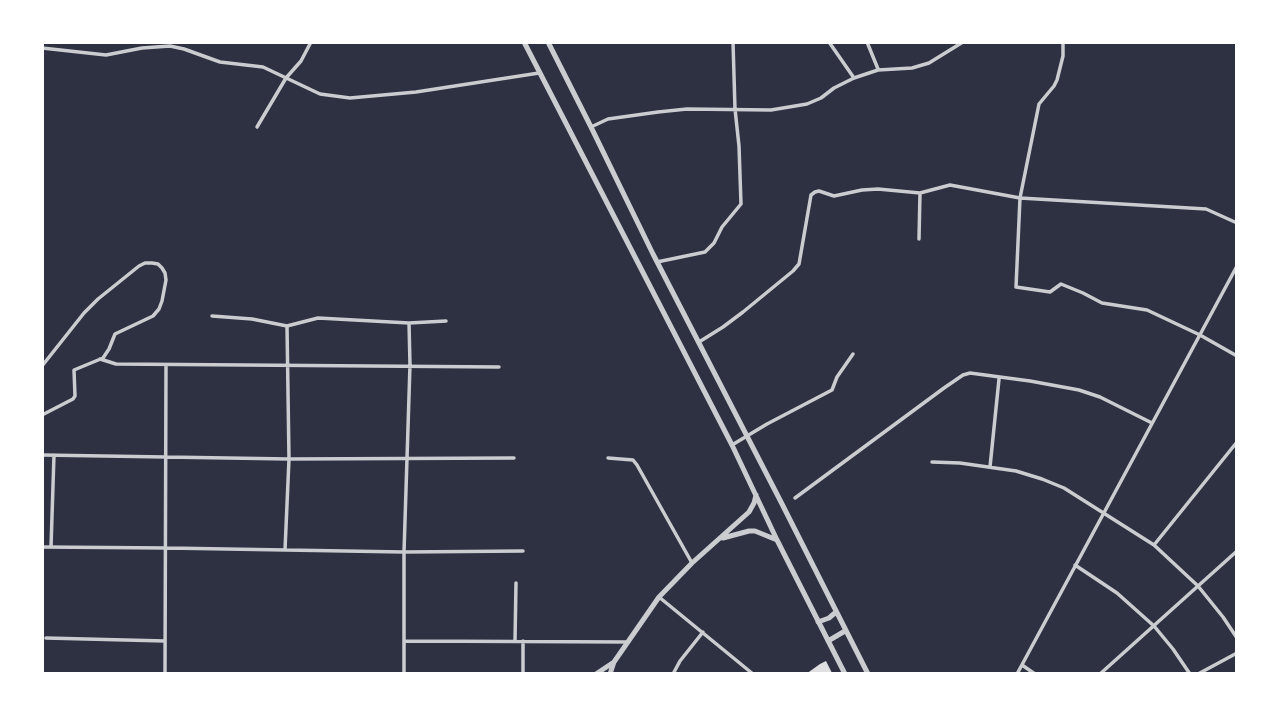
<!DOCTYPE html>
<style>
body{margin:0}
#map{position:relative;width:1279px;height:716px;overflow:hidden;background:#2d3142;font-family:"Sofia Sans Condensed",sans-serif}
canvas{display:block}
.frame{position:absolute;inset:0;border:44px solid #fff;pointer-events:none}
</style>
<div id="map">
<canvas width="1279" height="716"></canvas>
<div class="frame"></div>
</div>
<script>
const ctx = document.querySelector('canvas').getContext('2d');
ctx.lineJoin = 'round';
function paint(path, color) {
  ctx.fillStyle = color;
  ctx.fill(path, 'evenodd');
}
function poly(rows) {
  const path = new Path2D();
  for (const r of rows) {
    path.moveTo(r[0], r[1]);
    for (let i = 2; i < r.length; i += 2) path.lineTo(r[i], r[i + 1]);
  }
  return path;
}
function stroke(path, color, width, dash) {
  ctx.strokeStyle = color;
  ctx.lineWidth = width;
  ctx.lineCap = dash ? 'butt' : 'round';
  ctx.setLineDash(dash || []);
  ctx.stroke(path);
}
paint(poly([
 [826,661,832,673,806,674,820,664]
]), '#e0e0e3');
stroke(poly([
 [829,42,854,78],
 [867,42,878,69],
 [1063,42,1063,56,1057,80,1054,86,1039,104,1020,198,1016,287,1050,292,1061,284,1083,293,1102,303,1147,310,1200,335,1237,356],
 [42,48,106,55,142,48,170,46,184,49,220,62,263,67,320,94,350,98,416,92,539,73],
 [257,127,286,78,301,61,311,42],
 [591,127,608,119,658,112,687,109,771,110,807,104,821,98,834,88,854,78,878,70,912,68,929,63,963,42],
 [919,239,920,193],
 [657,262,705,252,714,243,722,227,741,204,739,146,735,109,733,42],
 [212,316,252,319,287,326,318,318,409,323,446,321],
 [699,342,723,327,743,312,793,271,799,264,811,195,815,192,819,191,834,196,862,190,878,189,920,193,950,185,1020,198,1206,209,1237,223],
 [100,359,116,364,499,367],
 [42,366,84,313,98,299,139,266,145,263,152,263,158,264,162,268,165,273,166,280,162,301,159,309,153,316,115,334,109,349,103,358,74,370,75,396,73,399,42,415],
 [732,445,767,424,832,390,837,377,853,354],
 [42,455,289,459,514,458],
 [608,458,633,460,637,465,692,563],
 [932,462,960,463,1016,471,1042,479,1064,488,1154,545,1198,586,1223,617,1237,638],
 [990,467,999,379],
 [795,498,944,388,963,375,970,373,1030,381,1079,390,1100,397,1152,423],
 [1154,545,1237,442],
 [42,547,167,548,404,552,523,551],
 [51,547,54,455],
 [285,550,289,459,287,326],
 [1075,565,1117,593,1154,626,1173,649,1190,674],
 [659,597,753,674],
 [46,638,165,641],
 [404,641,628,642],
 [515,641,516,583],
 [523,641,523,674],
 [1022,665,1035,674],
 [165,674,166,365],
 [404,674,404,552,410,365,409,323],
 [673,674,680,661,703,632],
 [1017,674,1237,266],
 [1100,674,1237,551],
 [1198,674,1237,653]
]), '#caccd0', 3.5);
stroke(poly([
 [524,42,732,445,777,540,845,674],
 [548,42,591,127,653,254,781,502,868,674],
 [723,538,749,531,755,531,777,540],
 [818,622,829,618,836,612],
 [828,641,845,631],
 [596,674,614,662],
 [610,674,614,662,659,597,692,563,749,512,754,503,756,495]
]), '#caccd0', 5);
</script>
